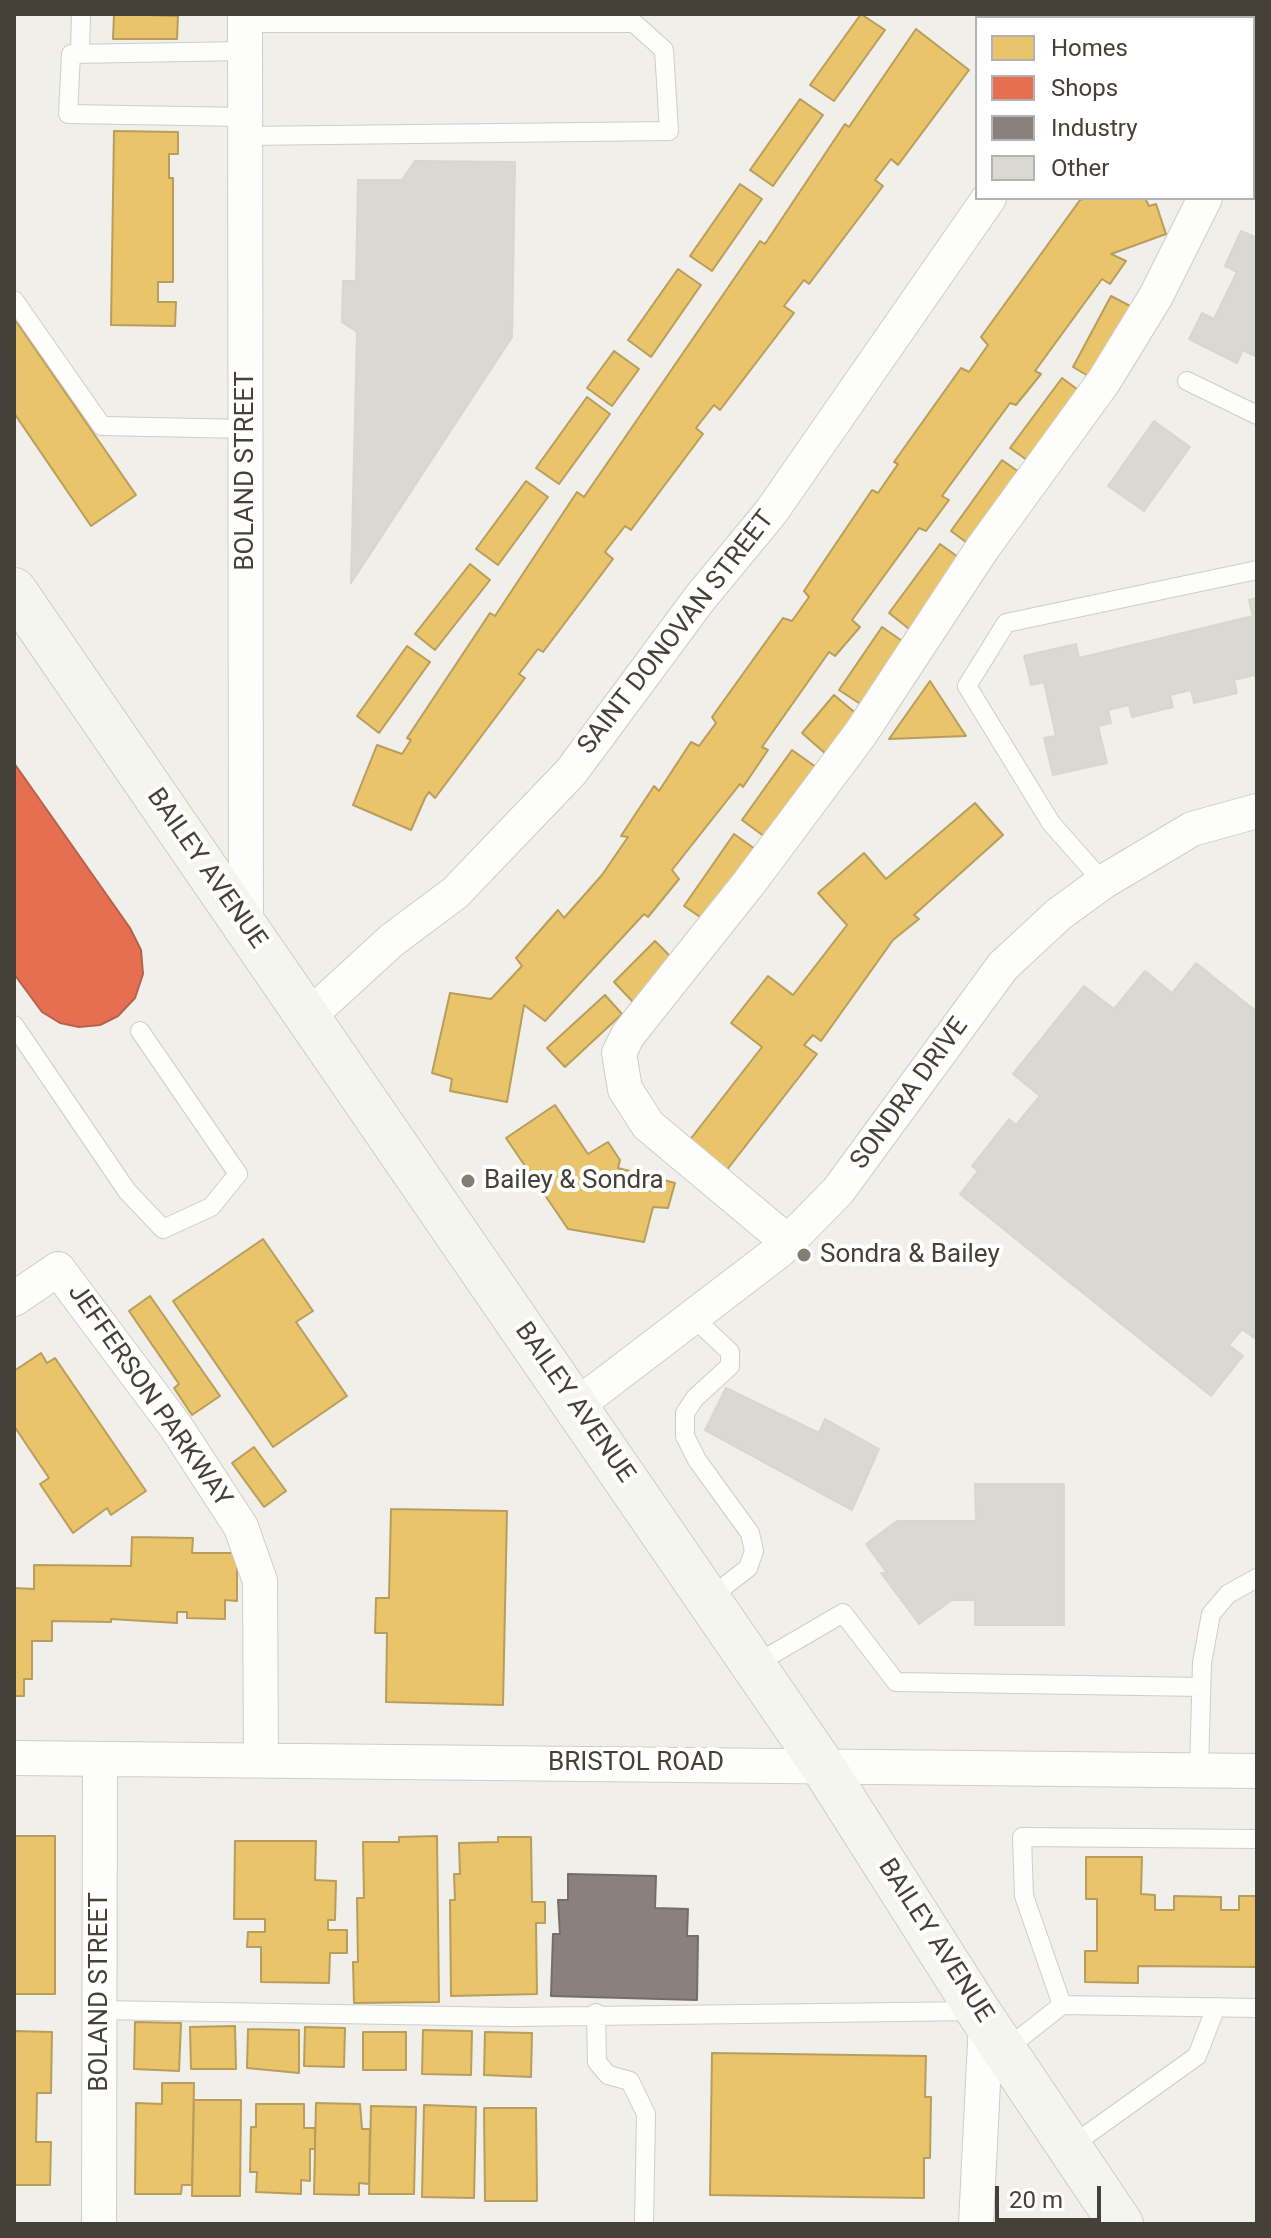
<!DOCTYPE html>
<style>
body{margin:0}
#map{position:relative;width:1271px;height:2238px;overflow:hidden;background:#f0efea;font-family:Roboto,sans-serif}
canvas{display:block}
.frame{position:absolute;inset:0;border:16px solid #454138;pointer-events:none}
.legend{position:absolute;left:975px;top:16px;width:280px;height:184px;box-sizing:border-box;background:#fff;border:2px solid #b5b3af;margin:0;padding:10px 14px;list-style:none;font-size:24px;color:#454138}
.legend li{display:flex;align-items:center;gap:16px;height:40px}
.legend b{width:40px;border:2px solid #b5b3af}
.scale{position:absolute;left:995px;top:2186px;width:106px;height:36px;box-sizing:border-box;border:4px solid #454138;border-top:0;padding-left:10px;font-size:24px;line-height:28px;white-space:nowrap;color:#454138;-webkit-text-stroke:6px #fff;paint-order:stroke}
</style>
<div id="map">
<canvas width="1271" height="2238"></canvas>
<div class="frame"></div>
<ul class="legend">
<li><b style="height:22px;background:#e9c46a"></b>Homes</li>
<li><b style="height:22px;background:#e76f51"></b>Shops</li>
<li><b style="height:22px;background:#8a817c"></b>Industry</li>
<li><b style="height:22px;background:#d9d8d3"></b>Other</li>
</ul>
<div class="scale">20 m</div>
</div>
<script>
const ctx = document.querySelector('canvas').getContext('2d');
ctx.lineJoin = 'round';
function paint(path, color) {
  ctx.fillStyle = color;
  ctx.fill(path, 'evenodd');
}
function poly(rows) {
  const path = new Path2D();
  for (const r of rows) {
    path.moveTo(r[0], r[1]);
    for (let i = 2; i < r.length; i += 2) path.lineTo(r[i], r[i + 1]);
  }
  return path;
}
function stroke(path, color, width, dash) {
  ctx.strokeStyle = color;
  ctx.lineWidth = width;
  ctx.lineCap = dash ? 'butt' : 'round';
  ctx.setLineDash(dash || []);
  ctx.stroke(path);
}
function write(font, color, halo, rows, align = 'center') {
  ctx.font = font + ' Roboto,sans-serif';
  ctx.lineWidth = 8;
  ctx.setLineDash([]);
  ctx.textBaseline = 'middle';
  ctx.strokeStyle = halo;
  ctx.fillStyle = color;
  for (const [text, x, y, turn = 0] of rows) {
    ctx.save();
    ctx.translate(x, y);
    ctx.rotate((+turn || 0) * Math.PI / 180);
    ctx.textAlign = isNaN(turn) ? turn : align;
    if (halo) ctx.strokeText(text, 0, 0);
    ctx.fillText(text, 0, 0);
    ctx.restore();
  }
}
const homes = poly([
 [114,14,178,16,177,39,113,39,114,14],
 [861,14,885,30,834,101,810,85,861,14],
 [916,29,969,70,898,165,891,159,875,180,883,186,809,284,804,280,784,306,794,313,720,410,714,405,696,428,703,434,631,530,625,526,605,552,613,559,543,652,538,649,519,674,525,678,435,798,429,792,425,798,411,830,353,805,377,745,402,754,411,740,407,738,490,613,495,616,577,492,584,497,760,241,765,244,845,124,849,127,916,29],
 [800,99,823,115,773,186,750,170,800,99],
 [114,131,178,132,178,154,169,154,169,178,173,178,173,282,158,282,158,302,176,302,175,326,111,325,114,131],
 [740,184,762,199,712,271,690,256,740,184],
 [1086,198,1145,198,1149,206,1156,204,1166,234,1111,254,1126,261,1110,284,1102,279,1035,371,1041,374,1016,405,1010,403,942,496,949,500,926,531,919,528,852,620,860,627,835,656,829,652,762,747,768,750,743,787,740,784,672,870,679,879,648,917,644,914,545,1021,524,1005,507,1102,450,1091,452,1079,432,1073,450,993,491,999,522,966,516,958,558,910,564,918,602,875,628,837,621,836,654,786,659,791,691,742,699,746,716,723,712,717,783,618,792,621,809,597,804,591,872,490,878,493,898,464,894,462,961,368,969,372,988,345,981,337,1080,200,1086,198],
 [678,269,701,285,651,357,628,340,678,269],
 [1111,296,1134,308,1095,380,1073,367,1111,296],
 [14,318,136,495,91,526,14,413,14,318],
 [614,351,639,369,612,406,587,388,614,351],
 [1062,378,1085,395,1034,465,1010,448,1062,378],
 [587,397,610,414,559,484,536,468,587,397],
 [1002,460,1026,477,974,548,951,531,1002,460],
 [526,481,548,497,498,565,476,549,526,481],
 [940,544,965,562,913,632,889,613,940,544],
 [470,564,490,580,435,650,415,634,470,564],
 [882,627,905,643,862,705,839,690,882,627],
 [407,646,430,662,379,733,357,716,407,646],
 [930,681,966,736,889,739,930,681],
 [834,695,859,716,827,755,802,733,834,695],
 [792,750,816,767,765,837,742,820,792,750],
 [975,803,1003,835,914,915,919,919,893,940,821,1041,813,1035,804,1045,817,1054,726,1171,689,1141,762,1047,731,1023,768,976,793,995,847,925,818,893,864,853,886,879,975,803],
 [734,834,755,849,706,921,684,906,734,834],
 [655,941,675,961,633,1002,614,982,655,941],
 [605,995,622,1014,565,1067,547,1048,605,995],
 [555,1105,588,1154,608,1142,620,1160,618,1168,675,1183,668,1208,653,1207,644,1242,568,1229,506,1138,555,1105],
 [263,1239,313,1311,296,1322,347,1396,273,1447,173,1301,263,1239],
 [150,1296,220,1396,192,1415,174,1388,179,1384,129,1311,150,1296],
 [41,1353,47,1363,55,1358,146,1491,111,1515,107,1508,73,1533,40,1484,49,1478,14,1426,14,1371,41,1353],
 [254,1447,286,1491,264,1507,232,1463,254,1447],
 [391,1509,507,1511,503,1705,386,1702,387,1633,375,1633,376,1598,389,1598,391,1509],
 [132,1537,193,1538,192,1553,237,1553,237,1601,225,1600,225,1619,187,1618,187,1612,177,1612,177,1623,111,1619,111,1622,52,1621,52,1641,32,1641,32,1679,24,1679,24,1696,14,1696,14,1588,34,1589,34,1565,131,1566,132,1537],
 [14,1836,55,1836,55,1994,14,1994,14,1836],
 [437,1836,439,2002,354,2003,353,1962,358,1962,357,1898,364,1898,363,1842,399,1842,399,1837,437,1836],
 [498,1837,531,1837,532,1902,545,1902,545,1923,536,1923,537,1994,451,1996,450,1900,455,1900,454,1874,460,1874,459,1843,498,1842,498,1837],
 [235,1841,316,1841,315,1880,336,1881,335,1920,328,1920,328,1930,347,1930,347,1953,330,1953,329,1983,261,1982,261,1947,247,1947,248,1932,265,1932,265,1919,234,1919,235,1841],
 [1086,1857,1142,1857,1141,1894,1155,1895,1155,1910,1174,1910,1174,1896,1221,1897,1221,1910,1239,1910,1239,1896,1257,1896,1257,1967,1138,1966,1138,1983,1085,1982,1085,1951,1097,1951,1097,1899,1086,1899,1086,1857],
 [135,2022,181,2023,179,2071,134,2069,135,2022],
 [235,2026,236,2069,191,2069,190,2027,235,2026],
 [305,2027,345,2028,344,2067,304,2066,305,2027],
 [248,2029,299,2030,299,2073,247,2068,248,2029],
 [423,2030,472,2031,471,2075,422,2074,423,2030],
 [14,2031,52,2032,51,2093,37,2093,36,2142,51,2142,50,2185,16,2185,14,2182,14,2031],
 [363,2032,406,2032,406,2070,363,2070,363,2032],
 [485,2032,532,2033,531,2077,484,2075,485,2032],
 [712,2053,926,2056,925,2097,931,2097,930,2158,924,2158,924,2198,710,2195,712,2053],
 [162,2083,194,2083,192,2185,182,2185,181,2194,135,2194,136,2103,162,2104,162,2083],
 [194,2100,241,2100,240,2196,192,2196,194,2100],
 [316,2103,360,2104,362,2129,370,2129,369,2184,359,2183,359,2195,314,2194,316,2103],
 [256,2104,304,2104,304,2128,315,2128,315,2149,310,2149,310,2181,301,2180,301,2194,256,2192,257,2172,250,2172,251,2127,256,2127,256,2104],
 [424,2105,476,2107,474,2198,422,2197,424,2105],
 [371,2106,416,2107,414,2194,369,2194,371,2106],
 [484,2108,536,2108,537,2201,485,2201,484,2108]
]);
paint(homes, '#e9c46a');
stroke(homes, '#b89d5b', 2);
const shops = poly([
 [14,763,130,928,141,950,143,974,135,998,118,1016,100,1025,79,1027,60,1023,42,1012,14,974,14,763]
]);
paint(shops, '#e76f51');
stroke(shops, '#b6614a', 2);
const industry = poly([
 [568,1874,656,1876,655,1908,688,1909,687,1936,698,1936,697,2000,551,1996,553,1934,560,1934,558,1900,568,1900,568,1874]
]);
paint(industry, '#8a817c');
stroke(industry, '#756e68', 2);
const building = poly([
 [415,161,515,162,512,337,351,583,357,332,342,322,343,281,356,281,358,180,402,180,415,161],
 [1241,231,1257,238,1257,357,1243,350,1237,363,1189,339,1202,313,1214,319,1237,272,1225,266,1241,231],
 [1154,421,1190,447,1144,511,1108,486,1154,421],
 [1257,598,1257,685,1255,675,1234,680,1237,693,1194,703,1191,690,1170,695,1173,707,1132,717,1129,705,1108,710,1111,723,1098,726,1107,763,1053,775,1044,738,1056,736,1044,682,1031,685,1024,656,1076,644,1079,658,1253,616,1249,600,1257,598],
 [1196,963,1257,1012,1257,1340,1242,1329,1229,1345,1243,1356,1211,1396,960,1194,978,1171,972,1166,1009,1119,1016,1125,1040,1096,1013,1074,1084,986,1114,1009,1145,971,1172,993,1196,963],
 [726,1388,819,1433,825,1419,879,1449,852,1510,705,1430,726,1388],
 [975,1484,1064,1484,1064,1625,975,1625,975,1600,952,1600,919,1624,881,1573,887,1573,866,1544,897,1521,976,1521,975,1484]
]);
paint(building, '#d9d8d3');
stroke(building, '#d8d6d0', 2);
const lane = poly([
 [1182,18,1184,14],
 [245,23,634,23,664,50,669,131,245,136],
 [245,51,71,54,68,114,245,117],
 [80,53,81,14],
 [14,300,102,426,246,429],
 [1187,381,1257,415],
 [1103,882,1051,823,967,686,1006,623,1257,570],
 [14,1025,127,1191,163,1229,211,1207,238,1174,140,1031],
 [693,1317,730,1352,730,1366,695,1398,685,1413,685,1436,697,1460,750,1533,754,1551,748,1568,708,1599],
 [754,1665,843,1613,896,1682,1201,1687],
 [1199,1770,1202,1663,1211,1614,1228,1594,1257,1578],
 [1062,2005,1257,2008],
 [99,2010,513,2017,977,2011],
 [596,2013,597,2062,608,2075,630,2081,646,2114,644,2224],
 [1005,2050,1062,2005,1024,1896,1022,1837,1257,1839],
 [1071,2146,1197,2056,1216,2007]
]);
const street = poly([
 [245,14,246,927],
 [1092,14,1093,18],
 [1253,124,1257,126],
 [308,1017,392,940,455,893,571,772,700,598,771,512,989,198],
 [788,1242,648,1125,625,1089,619,1053,628,1035,749,883,861,733,982,549,1104,381,1156,296,1205,198],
 [14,1299,58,1269,176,1427,241,1527,260,1581,261,1760],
 [576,1406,779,1251,838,1191,1003,966,1059,914,1103,882,1192,829,1257,811],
 [14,1758,1257,1771],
 [99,2224,100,1759],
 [976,2224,986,2022]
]);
const secondary = poly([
 [14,590,822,1765,978,2011,1121,2224]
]);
stroke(lane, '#cecdc8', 20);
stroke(street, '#cecdc8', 36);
stroke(secondary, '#ceccc2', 46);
stroke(lane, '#fdfdfc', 18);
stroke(street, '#fdfdfc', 34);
stroke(secondary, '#f5f5f0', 44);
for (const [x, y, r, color] of [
 [468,1181,8,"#817e76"],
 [804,1255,8,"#817e76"]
]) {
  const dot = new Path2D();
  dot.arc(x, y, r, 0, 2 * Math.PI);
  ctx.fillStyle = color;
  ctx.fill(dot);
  stroke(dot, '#fff', 3);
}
write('26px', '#454138', '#fff', [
 ["BOLAND STREET",246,471,-90],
 ["SAINT DONOVAN STREET",677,633,-52],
 ["BAILEY AVENUE",206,869,55],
 ["SONDRA DRIVE",910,1094,-54],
 ["JEFFERSON PARKWAY",149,1396,55],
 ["BAILEY AVENUE",574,1403,55],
 ["BRISTOL ROAD",636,1763],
 ["BAILEY AVENUE",935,1941,57],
 ["BOLAND STREET",100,1992,-90]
]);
write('26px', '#454138', '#fff', [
 ["Bailey & Sondra",484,1181],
 ["Sondra & Bailey",820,1255]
], 'left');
</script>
